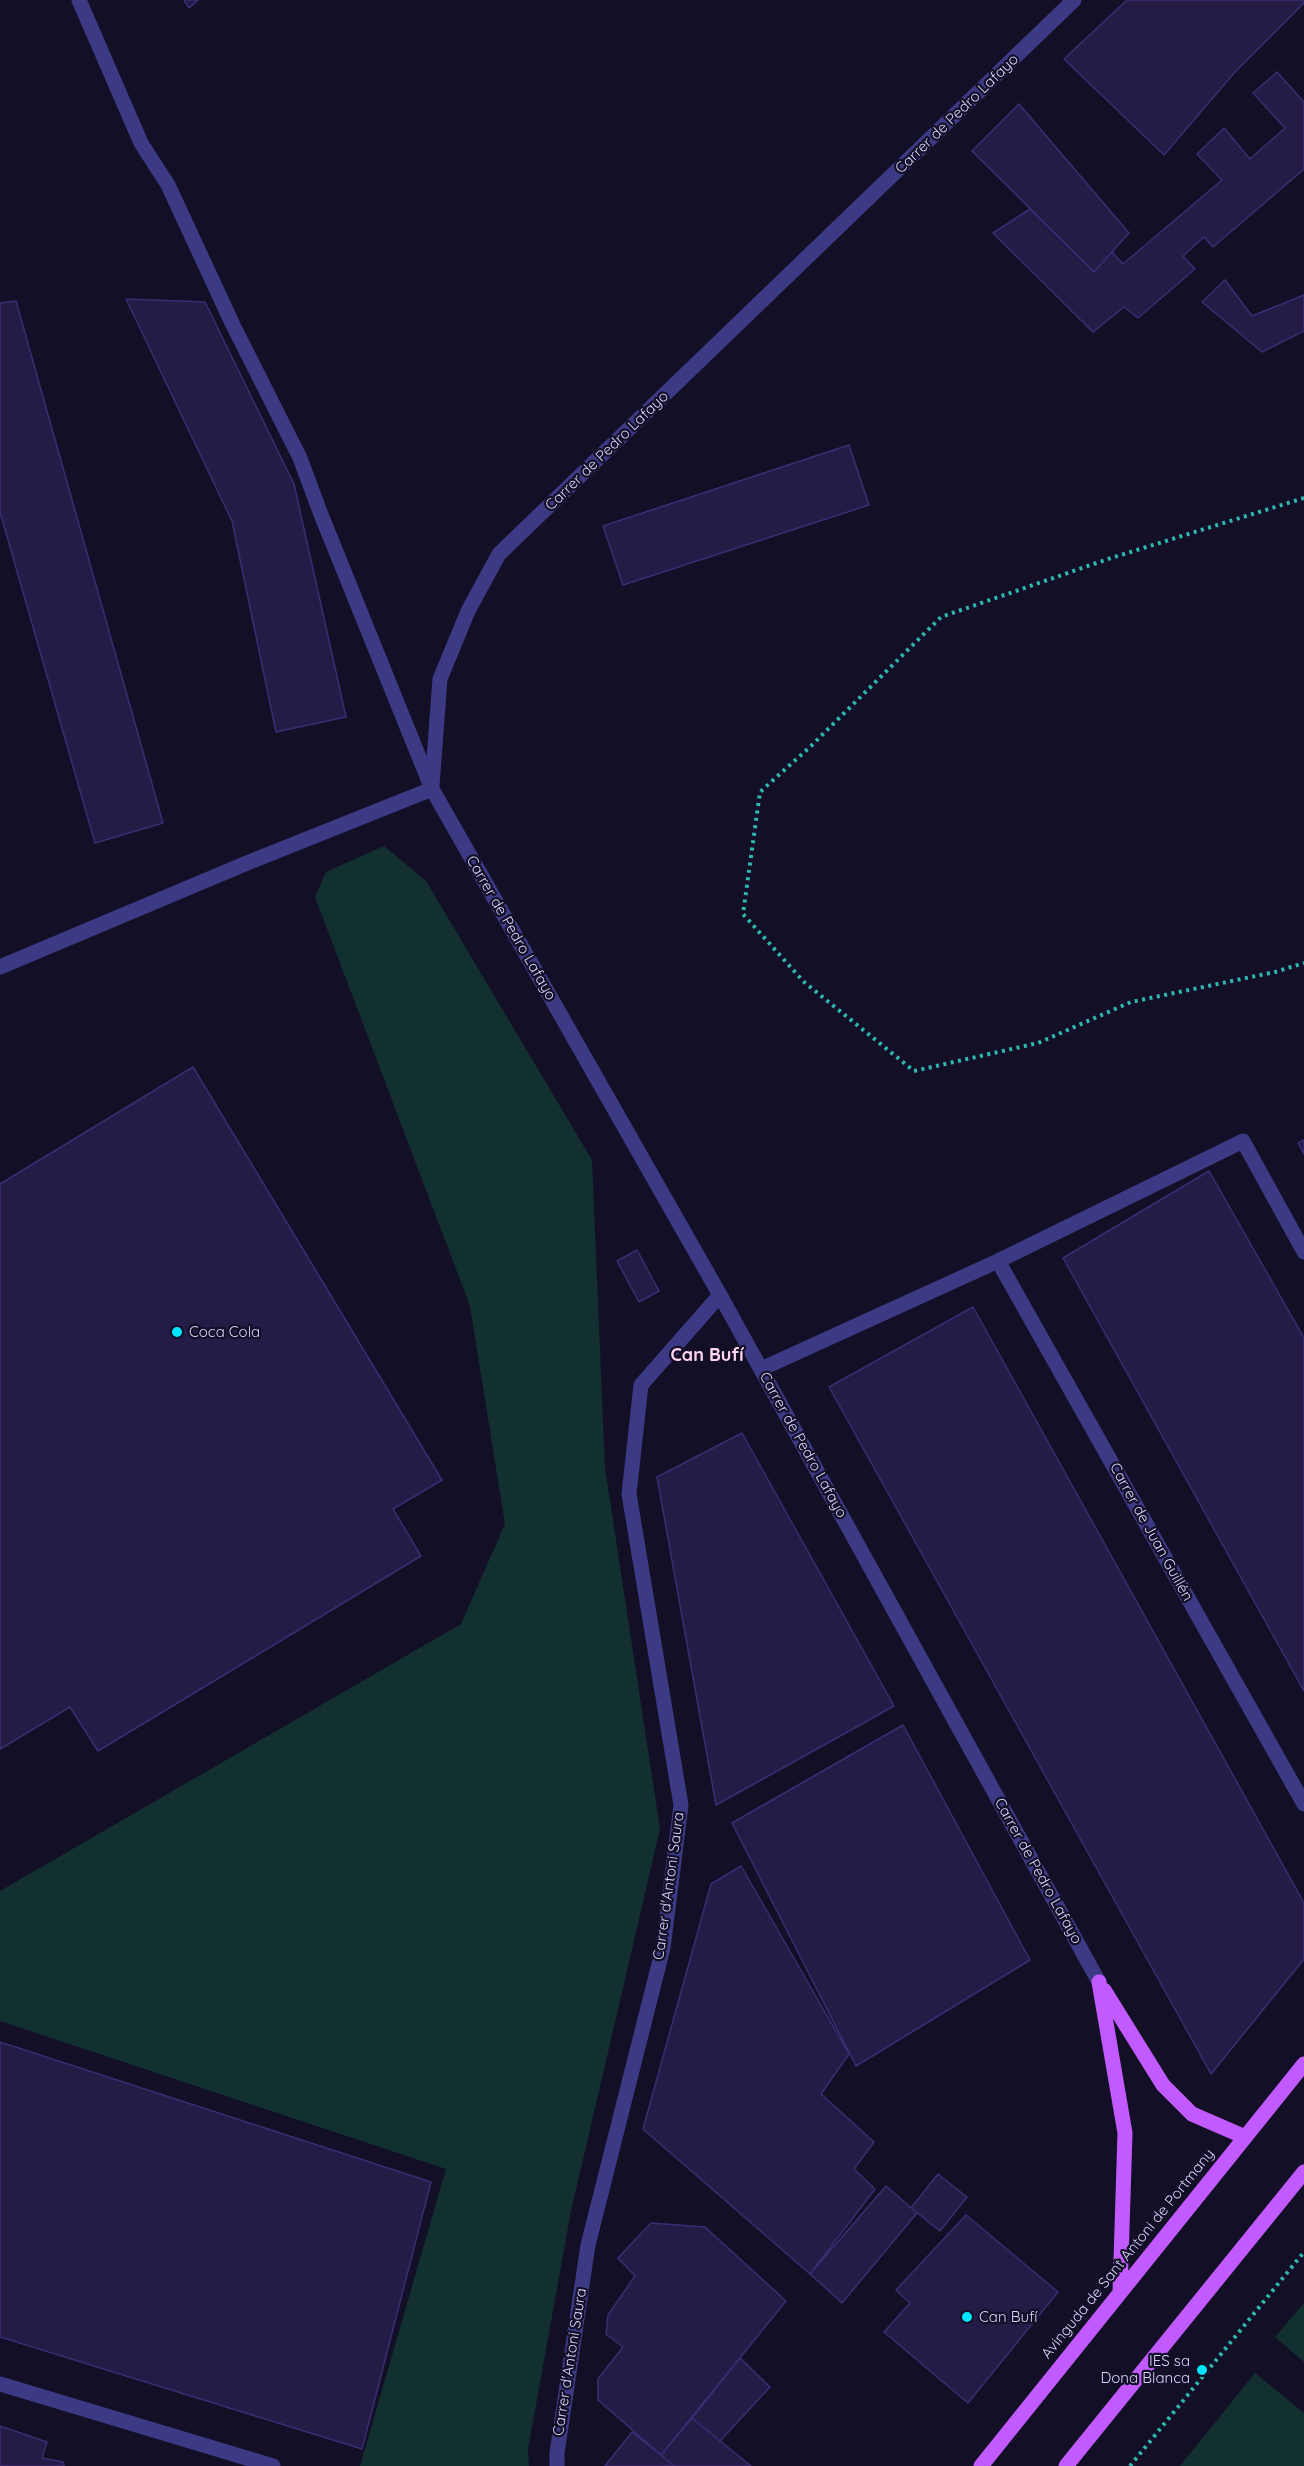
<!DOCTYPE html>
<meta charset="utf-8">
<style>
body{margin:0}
canvas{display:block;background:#130f26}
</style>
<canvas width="1304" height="2466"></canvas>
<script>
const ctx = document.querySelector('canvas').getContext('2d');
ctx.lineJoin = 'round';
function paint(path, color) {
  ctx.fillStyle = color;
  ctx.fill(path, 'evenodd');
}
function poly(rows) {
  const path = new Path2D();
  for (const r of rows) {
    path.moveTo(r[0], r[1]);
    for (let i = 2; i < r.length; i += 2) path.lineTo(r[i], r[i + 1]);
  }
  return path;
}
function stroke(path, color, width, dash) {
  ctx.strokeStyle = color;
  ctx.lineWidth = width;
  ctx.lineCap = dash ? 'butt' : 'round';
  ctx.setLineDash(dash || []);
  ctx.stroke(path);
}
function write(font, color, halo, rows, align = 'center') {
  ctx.font = font + ' Quicksand,sans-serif';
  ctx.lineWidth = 4.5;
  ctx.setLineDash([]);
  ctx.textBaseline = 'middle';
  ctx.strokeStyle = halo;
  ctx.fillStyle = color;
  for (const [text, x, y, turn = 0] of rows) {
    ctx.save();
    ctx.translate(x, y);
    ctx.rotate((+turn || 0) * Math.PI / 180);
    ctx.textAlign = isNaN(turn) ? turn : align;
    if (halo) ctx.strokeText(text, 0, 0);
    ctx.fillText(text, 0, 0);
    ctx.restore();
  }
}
paint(poly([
 [384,846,426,881,592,1160,605,1468,660,1829,571,2211,528,2449,529,2466,360,2466,446,2169,0,2021,0,1891,461,1624,505,1524,470,1306,315,897,326,872],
 [1304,2303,1304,2362,1275,2337],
 [1255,2373,1304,2413,1304,2466,1180,2466]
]), '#12302f');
const building = poly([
 [184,0,198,0,189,8,184,0],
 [1127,0,1304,0,1304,3,1235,72,1164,155,1064,59,1127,0],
 [1277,72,1304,102,1304,169,1213,247,1204,237,1183,256,1195,269,1138,318,1124,307,1093,332,993,233,1030,209,1094,272,1112,252,1123,264,1222,180,1197,154,1224,128,1250,159,1285,128,1253,93,1277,72],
 [1019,104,1129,233,1094,272,972,151,1019,104],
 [1225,280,1252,316,1304,295,1304,331,1262,352,1202,302,1225,280],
 [126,299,205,302,294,484,346,717,276,732,232,521,126,299],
 [16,301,163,823,95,843,0,512,0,303,16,301],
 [849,445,869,505,623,585,603,526,849,445],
 [193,1067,442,1480,393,1509,421,1556,98,1751,70,1707,0,1749,0,1184,193,1067],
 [1304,1140,1304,1154,1298,1143,1304,1140],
 [1209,1171,1304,1338,1304,1691,1063,1258,1209,1171],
 [637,1250,659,1291,639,1302,617,1261,637,1250],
 [973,1307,1304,1903,1304,1959,1211,2074,829,1387,973,1307],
 [742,1433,894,1706,716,1805,657,1477,742,1433],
 [903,1725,1030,1960,856,2066,732,1823,903,1725],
 [741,1866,849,2054,821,2094,874,2142,854,2169,875,2189,810,2274,643,2129,711,1884,741,1866],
 [0,2042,431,2182,362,2449,0,2337,0,2042],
 [938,2174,967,2197,940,2231,911,2208,938,2174],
 [886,2186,917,2213,842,2303,810,2274,886,2186],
 [966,2215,1058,2292,968,2403,884,2332,910,2303,896,2290,966,2215],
 [651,2223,705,2227,786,2301,661,2455,598,2400,598,2379,623,2347,606,2334,608,2315,635,2276,618,2258,651,2223],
 [740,2358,770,2387,720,2441,692,2418,740,2358],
 [692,2418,720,2441,751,2466,674,2466,661,2455,692,2418],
 [0,2426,47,2442,42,2458,63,2462,64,2466,0,2466,0,2426],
 [632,2432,661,2455,674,2466,605,2466,632,2432]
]);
paint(building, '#241b47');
stroke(building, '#3b2d73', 1.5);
stroke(poly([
 [1304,498,1108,559,941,617,811,746,760,792,743,914,804,982,914,1071,1038,1043,1131,1002,1275,972,1304,963],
 [1130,2466,1304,2252]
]), '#2fb8b0', 4, [3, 4.5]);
stroke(poly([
 [79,0,141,143,168,185,233,325,300,458,320,512,432,789,720,1295,1099,1982],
 [432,786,440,679,468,611,499,554,1074,0],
 [0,967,247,863,432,789],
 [998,1261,1304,1804],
 [761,1369,998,1261,1243,1141,1304,1252],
 [0,2384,273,2466],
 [557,2466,557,2453,588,2245,663,1948,681,1805,629,1494,641,1385,720,1295]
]), '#3d3a85', 15);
stroke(poly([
 [1099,1982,1125,2133,1120,2292],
 [1104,1990,1163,2085,1192,2114,1245,2137],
 [981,2466,1304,2064],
 [1066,2466,1304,2172]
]), '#c25bff', 15);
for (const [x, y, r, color] of [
 [177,1332,6,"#00e5ff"],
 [967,2317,6,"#00e5ff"],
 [1202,2370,6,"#00e5ff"]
]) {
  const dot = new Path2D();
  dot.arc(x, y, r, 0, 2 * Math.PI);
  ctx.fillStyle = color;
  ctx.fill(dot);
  stroke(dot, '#130f26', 2);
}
write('15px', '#d9d4ff', '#130f26', [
 ["Carrer de Pedro Lafayo",957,114,-44],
 ["Carrer de Pedro Lafayo",607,451,-44],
 ["Carrer de Pedro Lafayo",511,928,60],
 ["Carrer de Pedro Lafayo",803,1445,61],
 ["Carrer de Juan Guillén",1151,1532,61],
 ["Carrer de Pedro Lafayo",1038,1871,61],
 ["Carrer d'Antoni Saura",669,1886,-82],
 ["Avinguda de Sant Antoni de Portmany",1128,2254,-51],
 ["Carrer d'Antoni Saura",570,2362,-81]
]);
write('15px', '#d9d4ff', '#130f26', [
 ["Coca Cola",189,1332],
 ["Can Bufí",979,2317],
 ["IES sa",1190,2361,"right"],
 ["Dona Blanca",1190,2378,"right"]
], 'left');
write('bold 18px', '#ffd6f0', '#130f26', [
 ["Can Bufí",707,1356]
]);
</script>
